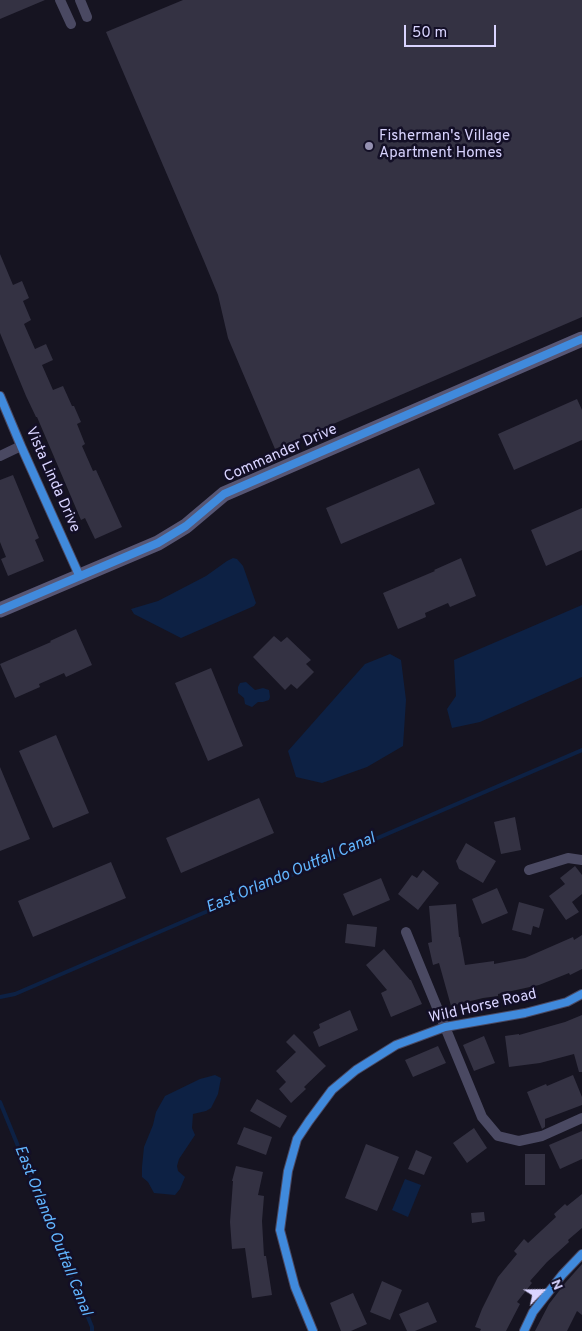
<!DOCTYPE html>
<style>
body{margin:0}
#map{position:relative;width:582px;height:1331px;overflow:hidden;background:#161421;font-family:Overpass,sans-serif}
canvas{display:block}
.north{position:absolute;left:517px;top:1266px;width:50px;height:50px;-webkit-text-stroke:4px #130f26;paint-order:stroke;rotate:67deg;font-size:14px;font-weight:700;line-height:20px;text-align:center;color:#d9d4ff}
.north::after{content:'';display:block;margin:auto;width:18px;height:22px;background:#d9d4ff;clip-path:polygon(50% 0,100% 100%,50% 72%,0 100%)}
.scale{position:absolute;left:404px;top:25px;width:92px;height:22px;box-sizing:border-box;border:2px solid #d9d4ff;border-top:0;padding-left:6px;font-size:15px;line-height:18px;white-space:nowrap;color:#d9d4ff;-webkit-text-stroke:4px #130f26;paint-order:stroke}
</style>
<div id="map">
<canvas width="582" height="1331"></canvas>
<div class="north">N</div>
<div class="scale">50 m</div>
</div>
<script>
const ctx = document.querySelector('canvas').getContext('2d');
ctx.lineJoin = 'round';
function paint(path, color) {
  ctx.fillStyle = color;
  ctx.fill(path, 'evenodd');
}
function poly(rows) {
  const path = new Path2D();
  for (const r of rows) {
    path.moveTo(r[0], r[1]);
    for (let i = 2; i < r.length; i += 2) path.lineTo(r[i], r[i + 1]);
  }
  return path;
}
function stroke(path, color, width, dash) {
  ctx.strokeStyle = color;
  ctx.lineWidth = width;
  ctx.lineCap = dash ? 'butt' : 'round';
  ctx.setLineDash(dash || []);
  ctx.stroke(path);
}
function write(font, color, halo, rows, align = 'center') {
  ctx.font = font + ' Overpass,sans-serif';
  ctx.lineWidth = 5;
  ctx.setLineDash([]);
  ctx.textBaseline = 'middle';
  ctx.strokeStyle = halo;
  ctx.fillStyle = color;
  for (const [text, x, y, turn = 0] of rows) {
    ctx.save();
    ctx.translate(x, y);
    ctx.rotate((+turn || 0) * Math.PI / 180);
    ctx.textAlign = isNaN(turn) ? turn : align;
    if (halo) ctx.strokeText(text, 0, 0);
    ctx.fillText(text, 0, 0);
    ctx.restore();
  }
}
paint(poly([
 [233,558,237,559,243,566,256,603,254,606,181,638,134,614,131,609,158,601,206,576,227,561],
 [582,605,582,677,480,722,452,728,447,709,456,696,454,660],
 [390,654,401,660,406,700,403,746,367,767,322,783,296,777,288,751,365,664],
 [246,682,255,690,263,688,269,690,270,697,269,700,263,702,258,702,252,707,247,705,245,704,244,698,238,693,238,687,240,683],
 [215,1075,221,1078,218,1094,211,1108,206,1111,193,1114,192,1128,195,1135,179,1159,177,1166,178,1171,185,1177,180,1189,175,1195,154,1193,148,1182,142,1177,142,1167,144,1147,153,1125,156,1112,165,1096,200,1079],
 [405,1179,421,1185,408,1217,392,1210]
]), '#0d2144');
stroke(poly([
 [0,997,15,994,582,750],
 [0,1102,92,1327,92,1331]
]), '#0d2144', 4);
paint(poly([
 [0,0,45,0,0,19],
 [183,0,582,0,582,317,275,449,228,338,218,295,204,261,106,32],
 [0,254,13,285,22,281,29,298,23,301,31,320,24,324,35,349,46,344,53,360,42,365,53,390,63,386,72,406,74,406,81,422,77,424,85,444,82,446,93,471,96,470,122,527,95,539,85,518,81,520,37,417,36,417,26,396,0,333],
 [577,399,582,410,582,440,514,470,498,434],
 [419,468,435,504,341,544,326,508],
 [13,475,39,538,35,540,44,561,8,576,1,559,6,557,0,542,0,480],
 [582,508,582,550,546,566,531,530],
 [461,558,476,596,450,607,448,603,425,613,426,617,398,629,383,593,435,571,434,570],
 [76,629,92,665,66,677,64,673,39,684,40,687,15,698,0,664,51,642,50,641],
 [274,636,281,642,287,637,311,660,306,664,314,672,297,689,291,684,285,690,253,657],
 [211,668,243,746,208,761,175,683],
 [56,735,89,813,53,828,19,751],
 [0,767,30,839,0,851],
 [259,798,274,833,181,873,166,838],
 [515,817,521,850,501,854,494,822],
 [466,843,496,861,483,883,459,869,456,861],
 [111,862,126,898,33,937,18,901],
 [575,866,582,875,582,894,572,902,579,912,566,920,549,896,565,884,560,878],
 [423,870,439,883,418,910,398,894,412,875,417,878],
 [381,878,390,900,353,916,343,894],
 [497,888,508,913,482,924,472,899],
 [519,902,544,909,539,928,533,926,531,935,512,930],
 [456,904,459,937,460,937,465,965,494,961,494,964,525,958,573,937,574,940,582,935,582,969,570,975,569,973,539,985,498,994,498,996,483,998,451,1006,439,963,433,965,428,943,432,942,429,906],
 [347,924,377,927,375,947,345,943],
 [384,949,410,980,411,980,422,1004,391,1017,381,993,387,990,366,965],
 [350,1010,358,1030,319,1047,313,1032,320,1028,319,1024],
 [582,1015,582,1072,579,1072,574,1054,540,1063,509,1067,505,1036,519,1034,519,1035,565,1022],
 [294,1034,326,1066,304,1087,306,1089,291,1103,279,1089,286,1082,276,1071,296,1052,286,1042],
 [484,1036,495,1063,474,1071,463,1045],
 [438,1046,446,1063,413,1077,405,1060],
 [573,1075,582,1097,582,1105,545,1119,545,1127,542,1129,527,1092,546,1084,547,1086],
 [257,1099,287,1116,280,1128,250,1111],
 [244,1127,272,1137,266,1155,237,1144],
 [474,1128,487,1148,467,1163,453,1143],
 [582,1131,582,1159,560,1169,549,1145],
 [366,1144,399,1157,377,1211,345,1198],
 [416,1150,432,1157,424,1175,408,1169],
 [525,1154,545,1154,545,1185,525,1185],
 [236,1166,263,1172,258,1195,264,1196,262,1221,264,1256,266,1256,272,1295,252,1298,245,1248,232,1249,230,1222,233,1181,232,1181],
 [582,1194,582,1228,568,1240,569,1242,547,1262,530,1281,532,1283,517,1302,520,1304,506,1331,480,1331,481,1329,475,1327,482,1309,498,1277,517,1254,514,1251,524,1239,528,1243,556,1217,554,1214,565,1204,567,1206],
 [484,1212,485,1221,472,1223,471,1213],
 [582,1264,582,1315,577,1311,567,1331,535,1331,549,1304,566,1282],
 [382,1281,402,1290,390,1320,370,1312],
 [353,1293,367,1324,351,1331,341,1331,330,1303],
 [428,1302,437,1322,415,1331,407,1331,399,1314]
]), '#343243');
stroke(poly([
 [60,0,71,24],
 [80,0,87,17],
 [0,396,21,446,79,575],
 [0,456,21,446],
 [529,870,568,858,582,860],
 [406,932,482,1117,498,1136,519,1141,542,1136,582,1118],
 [313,1331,295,1287,280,1230,288,1171,297,1139,309,1121,332,1090,356,1070,396,1045,445,1027,525,1013,567,1002,582,994],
 [524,1331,533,1312,562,1275,582,1254]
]), '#4a4962', 10);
stroke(poly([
 [0,610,158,543,186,526,224,494,582,339]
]), '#575674', 15);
stroke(poly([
 [0,396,21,446,79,575],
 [0,610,158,543,186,526,224,494,582,339],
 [313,1331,295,1287,280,1230,288,1171,297,1139,309,1121,332,1090,356,1070,396,1045,445,1027,525,1013,567,1002,582,994],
 [524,1331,533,1312,562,1275,582,1254]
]), '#408adc', 8);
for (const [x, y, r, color] of [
 [369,146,5,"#9591b1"]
]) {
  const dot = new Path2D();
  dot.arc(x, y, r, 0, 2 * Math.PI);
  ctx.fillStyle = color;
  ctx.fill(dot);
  stroke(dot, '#130f26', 2);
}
write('15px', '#d9d4ff', '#130f26', [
 ["Fisherman's Village",379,137],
 ["Apartment Homes",379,154]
], 'left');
write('15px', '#d9d4ff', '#130f26', [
 ["Commander Drive",281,454,-24],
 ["Vista Linda Drive",52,480,66],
 ["Wild Horse Road",483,1007,-13]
]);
write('italic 16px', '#62b6ff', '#130f26', [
 ["East Orlando Outfall Canal",291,874,-23],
 ["East Orlando Outfall Canal",52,1231,68]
]);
</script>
